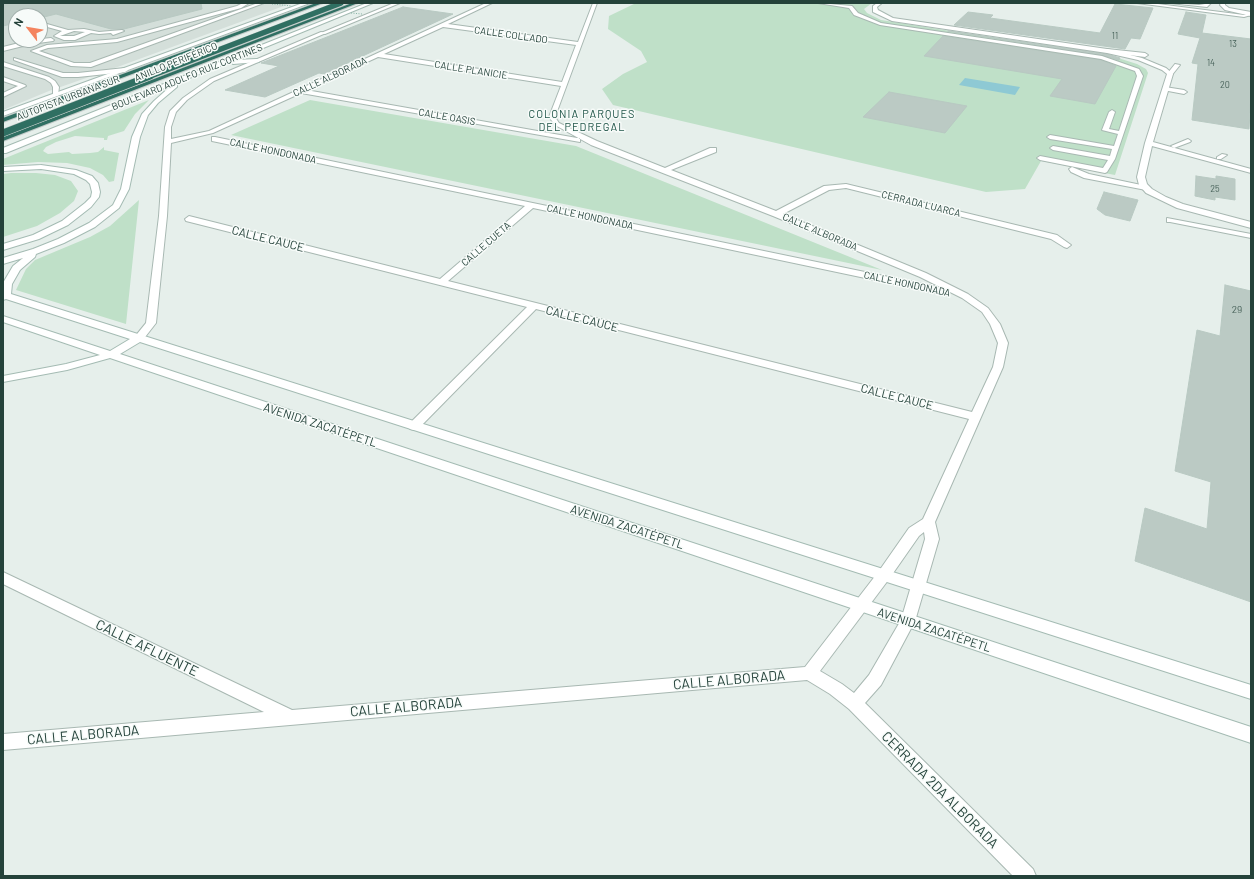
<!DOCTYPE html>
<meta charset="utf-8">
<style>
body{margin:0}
#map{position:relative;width:1254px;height:879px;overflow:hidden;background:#e6efeb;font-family:Barlow,sans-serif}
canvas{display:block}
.frame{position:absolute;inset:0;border:4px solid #24423a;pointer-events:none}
.north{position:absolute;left:8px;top:8px;width:40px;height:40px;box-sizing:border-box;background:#f7fbf9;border:1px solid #a3b1ad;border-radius:50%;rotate:301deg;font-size:11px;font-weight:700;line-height:16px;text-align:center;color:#24423a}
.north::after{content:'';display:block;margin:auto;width:14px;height:18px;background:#f4845f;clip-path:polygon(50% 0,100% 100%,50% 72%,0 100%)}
</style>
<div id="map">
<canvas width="1254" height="879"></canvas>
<div class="frame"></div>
<div class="north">N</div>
</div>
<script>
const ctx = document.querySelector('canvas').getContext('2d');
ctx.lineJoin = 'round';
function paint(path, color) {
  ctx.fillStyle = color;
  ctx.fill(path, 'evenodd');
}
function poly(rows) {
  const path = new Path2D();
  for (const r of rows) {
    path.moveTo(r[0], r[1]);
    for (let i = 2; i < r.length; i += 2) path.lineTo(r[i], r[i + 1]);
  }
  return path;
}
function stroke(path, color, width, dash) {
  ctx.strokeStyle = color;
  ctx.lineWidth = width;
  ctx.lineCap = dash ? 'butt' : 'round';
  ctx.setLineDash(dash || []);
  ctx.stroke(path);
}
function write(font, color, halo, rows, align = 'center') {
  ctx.font = font + ' Barlow,sans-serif';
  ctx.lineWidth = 3;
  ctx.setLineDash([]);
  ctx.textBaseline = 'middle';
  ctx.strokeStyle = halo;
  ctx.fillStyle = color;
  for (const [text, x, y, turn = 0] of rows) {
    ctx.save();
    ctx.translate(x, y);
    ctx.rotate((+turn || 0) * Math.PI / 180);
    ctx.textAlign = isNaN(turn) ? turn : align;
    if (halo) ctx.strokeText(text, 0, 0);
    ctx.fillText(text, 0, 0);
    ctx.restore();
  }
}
paint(poly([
 [3,3,292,3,112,69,49,91,3,110],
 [16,16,40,16,40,40,16,40]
]), '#d4dfda');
paint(poly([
 [636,3,872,3,864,9,867,13,881,20,1115,57,1137,64,1146,69,1148,73,1115,175,1041,161,1025,189,986,192,613,105,602,89,623,74,647,62,641,51,608,29,609,16],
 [149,100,135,114,124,131,108,136,107,140,104,140,104,138,75,136,56,142,46,147,43,151,48,154,69,152,72,154,90,153,98,152,104,147,104,150,119,153,114,181,109,182,103,175,90,168,67,163,38,162,3,165,3,159],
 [310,100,576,146,882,270,231,135],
 [11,173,36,173,55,175,71,181,78,191,74,201,60,213,37,226,3,237,3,174],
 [139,200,126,324,16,290,26,269,35,260,90,237,110,226]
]), '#bfe0c8');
paint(poly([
 [965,78,1020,87,1015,95,959,85]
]), '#8ec9d4');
const building = poly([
 [3,3,201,3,202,9,124,29,111,29,56,14,40,18,40,16,16,16,16,23,3,26,3,3],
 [1115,4,1153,8,1140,39,1131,38,1125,49,954,25,968,12,993,15,990,18,1100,33,1115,4],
 [403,7,453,14,324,74,319,73,265,97,225,90,279,66,261,63,403,7],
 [1186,12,1206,15,1202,33,1251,39,1251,95,1249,129,1192,120,1198,64,1192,63,1200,38,1178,34,1186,12],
 [948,31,1107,54,1120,58,1119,60,1102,55,948,31],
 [943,36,1101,60,1116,66,1095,104,1050,96,1062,79,924,56,943,36],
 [889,92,967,106,945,133,863,117,889,92],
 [1196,176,1216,179,1216,176,1235,179,1235,200,1215,197,1215,200,1195,196,1196,176],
 [1104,192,1138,200,1130,221,1105,215,1097,209,1104,192],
 [1225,285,1251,291,1251,602,1135,561,1145,508,1207,529,1211,482,1175,471,1197,330,1220,336,1225,285]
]);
paint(building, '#bbcac4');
stroke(building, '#b8c9c2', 1);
const lane = poly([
 [243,3,249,3,241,8,117,42,48,48,39,51,74,63,90,63,258,3,264,3,91,67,71,66,31,51,47,45,117,39,237,6,243,3],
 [394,3,400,3,325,34,321,33,394,3],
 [818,3,852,6,858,13,881,23,1102,56,1139,69,1143,76,1115,159,1107,172,1105,173,1040,160,1037,158,1040,156,1103,168,1108,160,1053,150,1050,148,1053,146,1110,156,1112,149,1050,139,1047,137,1050,135,1114,146,1118,134,1102,130,1109,112,1112,110,1115,112,1109,129,1119,131,1137,76,1135,71,1101,59,880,25,854,15,849,8,818,3],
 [1137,3,1150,3,1244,15,1250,13,1251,15,1244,17,1137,3],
 [40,22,68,30,84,29,99,32,122,30,124,31,113,35,111,33,99,34,91,33,75,40,64,40,54,36,62,31,40,25,40,22],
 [74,31,85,32,74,36,60,36,74,31],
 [51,38,54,40,53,41,31,44,3,51,3,47,31,40,51,38],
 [1107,49,1145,53,1148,55,1145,57,1105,52,1105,50,1107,49],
 [14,58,63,73,78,73,125,68,128,70,125,72,78,77,62,77,14,60,14,58],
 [3,62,49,77,55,81,59,87,58,95,53,96,53,87,51,83,45,79,3,66,3,62],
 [1175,64,1180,65,1172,75,1168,75,1167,74,1175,64],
 [3,77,25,85,26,86,3,97,3,93,18,86,3,81,3,77],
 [1165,87,1184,90,1187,92,1184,94,1163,90,1163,88,1165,87],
 [1188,139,1191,141,1190,142,1174,148,1171,146,1188,139],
 [1222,154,1227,155,1221,159,1217,159,1217,157,1222,154],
 [1072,167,1089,174,1146,186,1150,188,1146,190,1084,178,1071,172,1069,169,1072,167],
 [1167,218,1251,234,1251,238,1170,222,1167,222,1167,218]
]);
const street = poly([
 [486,3,492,3,448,24,578,42,593,3,597,3,555,117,559,123,597,141,665,168,710,148,716,148,716,152,671,170,776,211,824,186,846,184,1057,235,1071,245,1067,248,1064,247,1051,239,846,188,829,190,783,214,926,273,968,294,988,308,1000,324,1008,343,1003,367,935,522,939,539,915,621,881,685,865,703,1033,869,1036,876,1013,876,849,709,830,694,807,680,3,750,3,734,264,712,3,584,3,572,292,710,805,667,879,571,909,528,923,519,969,419,536,309,418,429,414,430,410,429,408,426,410,423,527,307,186,221,185,219,189,216,440,279,525,206,212,141,212,137,215,137,942,288,920,277,773,216,591,145,555,125,549,117,561,86,378,57,306,90,577,138,580,138,580,142,301,93,213,133,171,143,167,216,156,323,142,341,134,341,133,339,146,323,159,216,165,127,170,111,183,98,210,79,321,32,326,33,214,81,187,100,176,112,171,127,171,139,209,131,486,3],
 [443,27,576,45,562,82,384,54,443,27],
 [533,208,946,295,950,292,962,298,982,312,990,324,998,343,993,367,972,412,448,281,533,208],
 [924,532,925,539,901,620,869,675,854,693,842,684,820,671,889,579,919,536,924,532],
 [877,3,882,3,877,7,878,10,893,18,1107,49,1142,58,1166,68,1173,74,1153,142,1251,169,1251,173,1152,146,1145,177,1147,184,1152,189,1166,197,1183,204,1251,222,1251,228,1177,208,1146,193,1139,185,1137,177,1145,143,1167,74,1162,70,1138,60,1107,53,892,21,873,12,873,6,877,3],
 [1170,3,1199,5,1211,3,1207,7,1170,3],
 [1221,3,1225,3,1225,5,1229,8,1251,12,1251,16,1225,10,1220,5,1221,3]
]);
const secondary = poly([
 [303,3,310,3,3,116,3,112,303,3],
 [367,3,373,3,234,60,257,59,259,60,259,62,233,64,230,62,174,84,177,85,177,87,158,103,148,115,140,137,129,189,119,208,95,227,64,243,36,254,35,257,20,270,12,284,11,294,1251,685,1251,699,140,342,120,354,1251,727,1251,743,110,358,67,370,3,382,3,376,66,364,100,355,3,322,3,316,110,351,130,339,6,299,3,300,3,283,13,266,23,258,3,264,3,258,33,249,58,239,89,223,113,205,121,189,132,137,142,114,154,101,172,85,6,153,3,153,3,148,367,3],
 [41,165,76,170,92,176,98,183,100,192,99,197,91,207,68,225,39,239,3,250,3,244,33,235,62,221,85,203,91,197,92,192,90,184,86,180,74,174,41,169,3,171,3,167,41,165]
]);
const highway = poly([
 [316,3,323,3,3,122,3,118,316,3],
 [352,3,358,3,3,141,3,137,352,3]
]);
stroke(lane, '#a8b8b2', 2);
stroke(street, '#a8b8b2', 2);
stroke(secondary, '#a4bbb3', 2);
stroke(highway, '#c2cac8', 2);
paint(lane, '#fff');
paint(street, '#fff');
paint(secondary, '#fff');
paint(highway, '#2f6f62');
const highwayBridgeFar1 = poly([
 [148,77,341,3]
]);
const highwayBridge = poly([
 [3,133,150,76]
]);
stroke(highwayBridgeFar1, '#c2cac8', 6, []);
stroke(highwayBridge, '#c2cac8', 8, []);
stroke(poly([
 [272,4,292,6],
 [351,13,362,14]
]), '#86b3a5', 1, [1, 1.5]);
stroke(highwayBridgeFar1, '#2f6f62', 5.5);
stroke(highwayBridge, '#2f6f62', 7);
write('9px', '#4a645c', null, [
 ["11",1115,36],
 ["13",1233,44],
 ["14",1211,63],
 ["20",1225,85],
 ["25",1215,189]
]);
write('10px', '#24423a', '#f7fbf9', [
 ["CALLE COLLADO",511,35,8],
 ["ANILLO PERIFÉRICO",176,62,-22],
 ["CALLE PLANICIE",471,70,9],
 ["BOULEVARD ADOLFO RUIZ CORTINES",187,77,-22],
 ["CALLE ALBORADA",330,77,-25],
 ["AUTOPISTA URBANA SUR",68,98,-21],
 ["CALLE OASIS",447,117,10],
 ["CALLE HONDONADA",273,151,12],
 ["CERRADA LUARCA",921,204,14],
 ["CALLE HONDONADA",590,217,12],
 ["CALLE ALBORADA",820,232,23],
 ["CALLE CUETA",486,244,-41],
 ["CALLE HONDONADA",907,284,12]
]);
write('10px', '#4a645c', null, [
 ["29",1237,310]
]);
ctx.letterSpacing = '1px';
write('11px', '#1f5548', '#f7fbf9', [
 ["COLONIA PARQUES",582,114],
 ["DEL PEDREGAL",582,127]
]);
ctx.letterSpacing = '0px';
write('12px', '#24423a', '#f7fbf9', [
 ["CALLE CAUCE",268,239,14],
 ["CALLE CAUCE",582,319,14],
 ["CALLE CAUCE",897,397,14],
 ["AVENIDA ZACATÉPETL",320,425,18],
 ["AVENIDA ZACATÉPETL",627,527,18],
 ["AVENIDA ZACATÉPETL",934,630,18]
]);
write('14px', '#24423a', '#f7fbf9', [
 ["CALLE AFLUENTE",147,648,26],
 ["CALLE ALBORADA",729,680,-5],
 ["CALLE ALBORADA",406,707,-5],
 ["CALLE ALBORADA",83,735,-5],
 ["CERRADA 2DA ALBORADA",940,790,45]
]);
</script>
